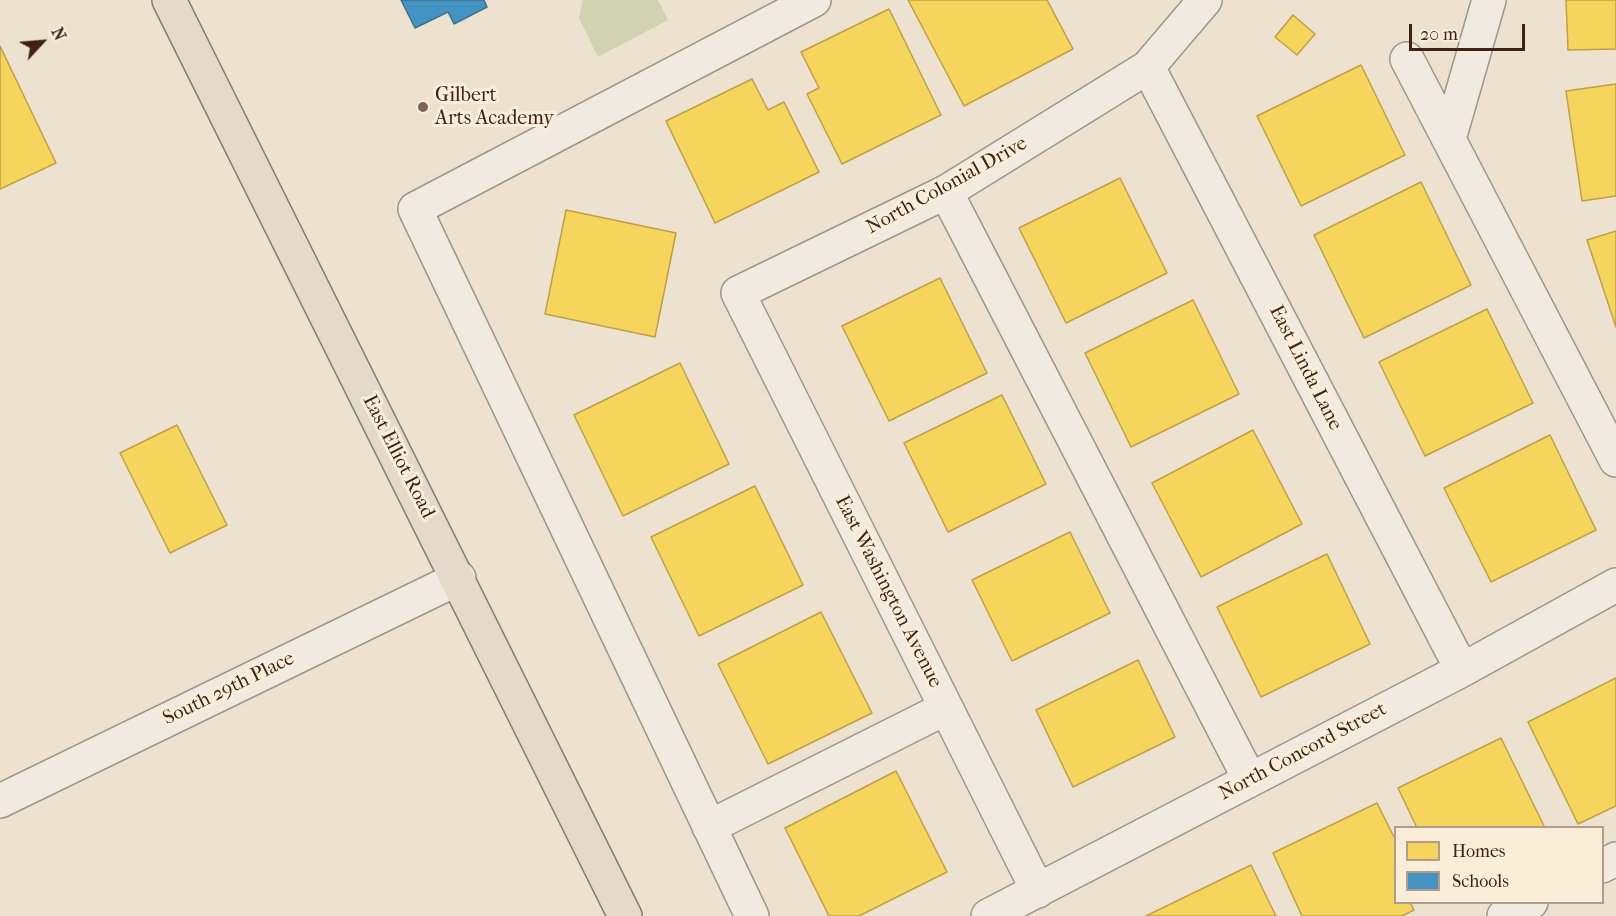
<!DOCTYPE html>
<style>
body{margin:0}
#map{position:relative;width:1616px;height:916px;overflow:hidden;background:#ede2d0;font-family:"IM FELL French Canon",serif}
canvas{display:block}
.legend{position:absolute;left:1394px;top:826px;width:210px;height:78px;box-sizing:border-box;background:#fbeed9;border:2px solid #b09d8b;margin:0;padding:8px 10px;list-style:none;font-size:18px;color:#402317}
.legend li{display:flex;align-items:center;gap:12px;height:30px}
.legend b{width:30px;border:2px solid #b09d8b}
.north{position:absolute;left:12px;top:12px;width:60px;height:60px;-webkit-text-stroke:4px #fbeed9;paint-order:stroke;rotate:64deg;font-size:16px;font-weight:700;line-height:24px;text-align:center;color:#402317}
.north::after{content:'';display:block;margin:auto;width:21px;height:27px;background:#402317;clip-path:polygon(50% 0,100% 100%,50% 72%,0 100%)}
.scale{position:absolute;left:1409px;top:24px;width:116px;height:27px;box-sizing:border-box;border:3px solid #402317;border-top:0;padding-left:8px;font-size:18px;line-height:21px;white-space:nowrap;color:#402317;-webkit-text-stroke:4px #fbeed9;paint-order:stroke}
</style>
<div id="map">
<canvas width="1616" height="916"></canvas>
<ul class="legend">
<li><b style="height:16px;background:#f6d55c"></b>Homes</li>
<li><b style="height:16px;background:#4393c3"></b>Schools</li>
</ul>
<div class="north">N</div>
<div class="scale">20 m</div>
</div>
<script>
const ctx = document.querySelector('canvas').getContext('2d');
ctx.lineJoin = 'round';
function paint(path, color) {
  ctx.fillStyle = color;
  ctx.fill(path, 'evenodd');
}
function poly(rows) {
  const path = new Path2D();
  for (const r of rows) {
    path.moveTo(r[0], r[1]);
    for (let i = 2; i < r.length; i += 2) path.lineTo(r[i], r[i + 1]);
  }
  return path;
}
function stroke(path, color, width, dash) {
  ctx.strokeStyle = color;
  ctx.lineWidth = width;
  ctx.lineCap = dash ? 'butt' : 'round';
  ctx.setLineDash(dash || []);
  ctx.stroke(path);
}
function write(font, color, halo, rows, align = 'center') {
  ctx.font = font + ' "IM FELL French Canon",serif';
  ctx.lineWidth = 6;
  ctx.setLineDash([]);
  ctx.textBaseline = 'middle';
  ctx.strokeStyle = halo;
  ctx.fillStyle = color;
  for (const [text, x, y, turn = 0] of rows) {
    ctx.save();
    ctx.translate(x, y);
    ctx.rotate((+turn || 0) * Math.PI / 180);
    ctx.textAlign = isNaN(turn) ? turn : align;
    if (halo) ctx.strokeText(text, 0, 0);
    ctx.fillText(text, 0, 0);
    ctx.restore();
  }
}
paint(poly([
 [583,0,658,0,668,20,598,57,579,18]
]), '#d1d2b1');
const homes = poly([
 [908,0,1047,0,1073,49,964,106,908,0],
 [1566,0,1616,0,1616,49,1568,50,1566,0],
 [889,9,941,115,842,164,807,94,819,88,801,52,889,9],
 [1293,15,1315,34,1297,55,1275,37,1293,15],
 [0,46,56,163,0,189,0,46],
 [1361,65,1405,155,1301,206,1257,116,1361,65],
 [752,79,768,110,784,102,819,172,715,223,666,121,752,79],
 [1616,84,1616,196,1582,201,1566,91,1616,84],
 [1120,178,1167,273,1066,323,1019,228,1120,178],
 [1421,182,1471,285,1364,338,1314,235,1421,182],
 [566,210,676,233,655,337,545,314,566,210],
 [1616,231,1616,327,1587,240,1616,231],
 [940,278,987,373,889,421,842,326,940,278],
 [1193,300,1239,394,1131,447,1085,353,1193,300],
 [1487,309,1533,403,1425,456,1379,362,1487,309],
 [680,363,729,464,623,516,574,415,680,363],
 [1002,395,1046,484,948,532,904,443,1002,395],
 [177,425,227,525,170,553,120,453,177,425],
 [1253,430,1302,524,1201,577,1152,483,1253,430],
 [1550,435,1596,530,1491,582,1444,488,1550,435],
 [755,486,803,585,699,636,651,537,755,486],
 [1070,532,1110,613,1012,661,972,580,1070,532],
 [1327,554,1370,644,1261,697,1217,607,1327,554],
 [821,612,872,713,768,764,718,664,821,612],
 [1138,660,1175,737,1073,787,1036,710,1138,660],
 [1616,678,1616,806,1578,824,1528,722,1616,678],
 [1501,738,1545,828,1417,828,1398,788,1501,738],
 [896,771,947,872,859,916,829,916,785,828,896,771],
 [1377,803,1396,841,1396,902,1410,902,1414,910,1402,916,1302,916,1273,853,1377,803],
 [1251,865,1276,916,1146,916,1251,865]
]);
paint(homes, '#f6d55c');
stroke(homes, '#bfa047', 1.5);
const schools = poly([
 [401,0,484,0,487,7,454,24,448,12,415,28,401,0]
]);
paint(schools, '#4393c3');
stroke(schools, '#42718f', 1.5);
const minor = poly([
 [1407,59,1616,460],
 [1148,67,1462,670],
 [1449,139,1489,0],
 [946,192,1250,780],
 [0,801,459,578],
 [709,827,946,708],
 [1602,866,1616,859],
 [1038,891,738,293,946,192,1148,67,1205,0],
 [752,916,415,209,814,0],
 [988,916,1462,670,1616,585],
 [1504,916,1531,902]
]);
const major = poly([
 [169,0,625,916]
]);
stroke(minor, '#9f968a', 36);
stroke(major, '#877c71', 36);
stroke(minor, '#f0eae1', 33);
stroke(major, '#e3dacb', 33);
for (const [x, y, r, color] of [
 [423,107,6,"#7d6658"]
]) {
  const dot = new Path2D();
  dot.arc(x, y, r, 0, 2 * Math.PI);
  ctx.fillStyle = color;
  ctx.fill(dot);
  stroke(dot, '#fbeed9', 2);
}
write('20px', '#402317', '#fbeed9', [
 ["Gilbert",435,96],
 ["Arts Academy",435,119]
], 'left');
write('20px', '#402317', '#fbeed9', [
 ["North Colonial Drive",947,186,-29],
 ["East Linda Lane",1305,368,63],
 ["East Elliot Road",398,457,63],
 ["East Washington Avenue",888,592,63],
 ["South 29th Place",229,689,-26],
 ["North Concord Street",1303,752,-28]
]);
</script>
